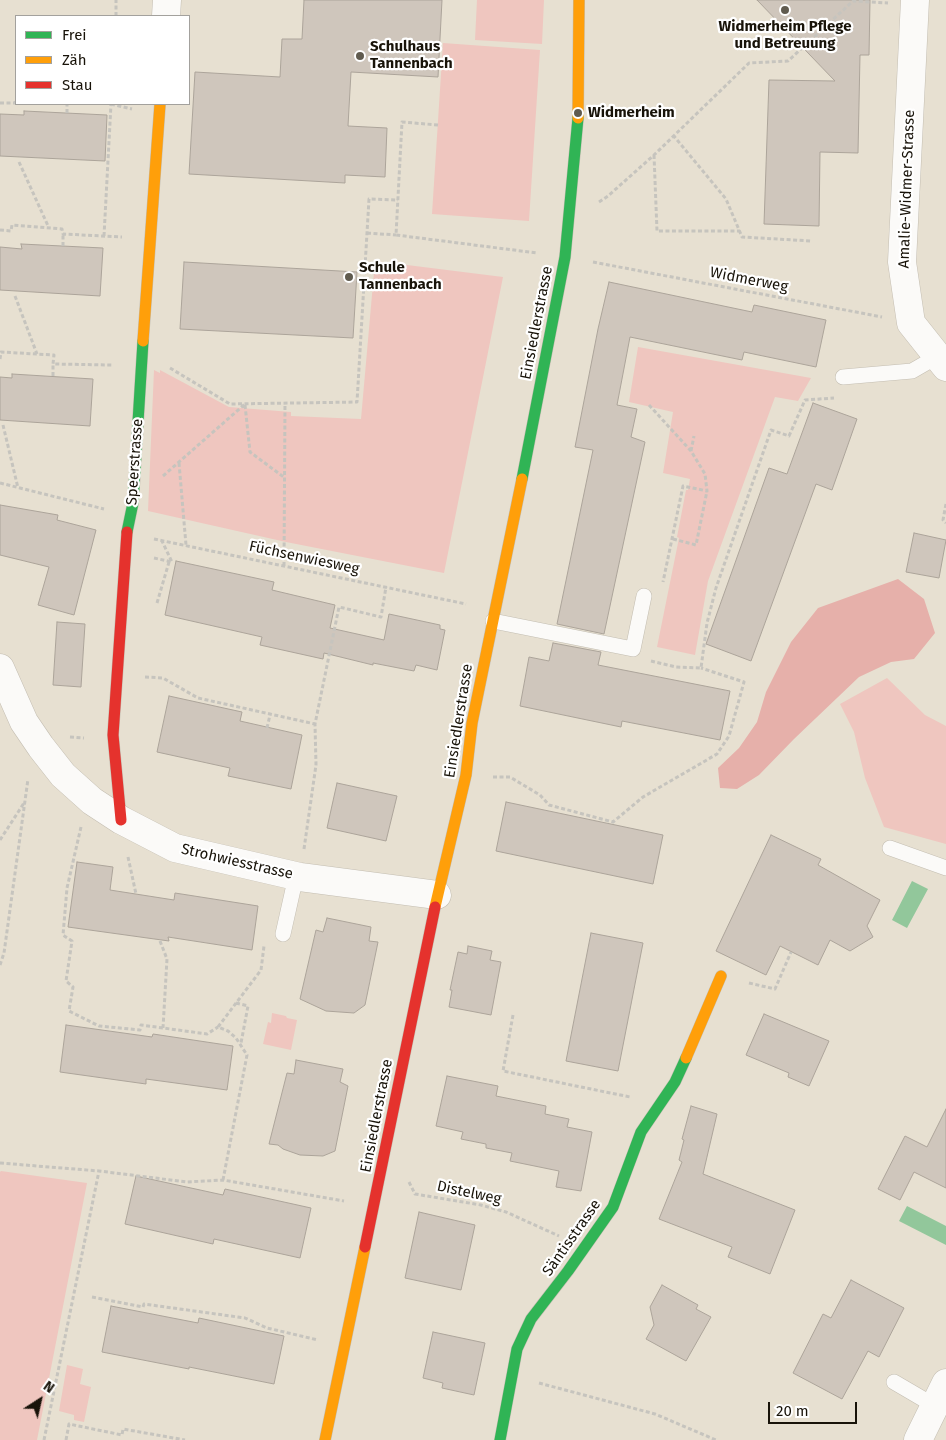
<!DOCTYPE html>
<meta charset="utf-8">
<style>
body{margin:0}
#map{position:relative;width:946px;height:1440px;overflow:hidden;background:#e7e0d1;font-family:"Fira Sans",sans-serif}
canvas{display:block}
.legend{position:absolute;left:15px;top:15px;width:175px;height:90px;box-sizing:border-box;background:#fff;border:1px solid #a3a19d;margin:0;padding:6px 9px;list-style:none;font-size:15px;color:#181309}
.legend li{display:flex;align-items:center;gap:10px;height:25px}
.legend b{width:25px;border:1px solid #a3a19d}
.north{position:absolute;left:15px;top:1375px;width:50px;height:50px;-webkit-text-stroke:4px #fff;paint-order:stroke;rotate:35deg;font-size:14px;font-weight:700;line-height:20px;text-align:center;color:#181309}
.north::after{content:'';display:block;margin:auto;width:18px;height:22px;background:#181309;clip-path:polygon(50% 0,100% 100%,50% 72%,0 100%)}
.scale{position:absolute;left:768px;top:1402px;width:89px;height:22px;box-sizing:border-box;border:2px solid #181309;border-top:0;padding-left:6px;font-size:15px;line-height:18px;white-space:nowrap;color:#181309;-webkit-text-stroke:4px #fff;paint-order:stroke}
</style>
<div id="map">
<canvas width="946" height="1440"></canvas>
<ul class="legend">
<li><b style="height:6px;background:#30b455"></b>Frei</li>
<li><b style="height:6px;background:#ff9f0a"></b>Zäh</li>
<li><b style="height:6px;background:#e5322d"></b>Stau</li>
</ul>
<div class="north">N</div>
<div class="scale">20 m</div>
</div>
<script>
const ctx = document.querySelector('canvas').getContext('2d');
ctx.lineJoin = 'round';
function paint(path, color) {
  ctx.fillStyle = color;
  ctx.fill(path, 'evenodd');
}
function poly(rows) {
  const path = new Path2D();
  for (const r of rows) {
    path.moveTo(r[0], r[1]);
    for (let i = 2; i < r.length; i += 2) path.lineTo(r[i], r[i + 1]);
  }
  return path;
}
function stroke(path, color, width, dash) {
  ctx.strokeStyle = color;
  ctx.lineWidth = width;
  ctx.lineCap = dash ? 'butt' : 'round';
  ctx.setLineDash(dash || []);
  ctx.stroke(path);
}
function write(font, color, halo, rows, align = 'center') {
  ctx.font = font + ' "Fira Sans",sans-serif';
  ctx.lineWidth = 4.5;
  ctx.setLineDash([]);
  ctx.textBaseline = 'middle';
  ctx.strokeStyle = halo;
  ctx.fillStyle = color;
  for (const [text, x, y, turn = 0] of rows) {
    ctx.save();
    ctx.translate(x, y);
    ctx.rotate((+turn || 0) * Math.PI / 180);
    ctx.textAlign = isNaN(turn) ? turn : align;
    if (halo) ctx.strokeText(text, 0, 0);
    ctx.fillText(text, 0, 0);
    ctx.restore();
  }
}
paint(poly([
 [477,0,544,0,542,44,475,40],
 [443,43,540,50,529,221,432,214],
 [375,261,503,277,444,573,286,542,148,511,154,370,160,373,160,370,229,407,291,412,291,416,361,419],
 [638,347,811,378,798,401,775,397,708,581,695,655,657,647,679,538,677,537,686,490,688,490,690,479,663,473,673,412,629,402],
 [887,678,925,715,946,726,946,844,884,827,865,778,854,732,840,704],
 [272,1013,286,1016,287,1018,297,1020,291,1050,263,1044,268,1022,271,1023],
 [1,1171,87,1183,37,1440,0,1440,0,1172],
 [67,1365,83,1369,80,1384,91,1387,84,1422,74,1420,74,1415,59,1411]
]), '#efc6bf');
paint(poly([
 [898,579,924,599,935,633,914,659,891,662,859,677,794,739,759,775,737,789,720,788,718,768,739,748,757,722,766,692,791,642,818,608]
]), '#e6b0aa');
paint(poly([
 [912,881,928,889,907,928,892,920],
 [907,1206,946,1226,946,1245,899,1221]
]), '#92c79b');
const building = poly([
 [304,0,442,0,438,77,351,72,348,126,387,128,385,177,345,175,345,183,189,174,195,72,280,77,282,39,302,39,304,0],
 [757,0,870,0,869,55,860,55,858,153,820,152,819,226,764,224,769,80,835,81,757,0],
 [24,111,107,115,105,161,0,156,0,114,24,115,24,111],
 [21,244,103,248,100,296,0,290,0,247,22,249,21,244],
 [184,262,357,272,353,338,180,329,184,262],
 [609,282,752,312,754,305,826,320,816,367,744,352,742,360,630,337,617,405,637,409,631,437,645,442,604,634,557,624,593,450,575,447,598,329,609,282],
 [12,374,93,379,90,426,0,420,0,377,12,378,12,374],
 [813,403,857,419,832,490,816,484,751,661,706,644,769,468,787,474,813,403],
 [0,505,58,515,57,520,96,530,74,615,38,605,49,567,0,555,0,505],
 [914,533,946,540,939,578,906,572,914,533],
 [176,561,274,582,272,590,335,605,330,628,384,640,389,614,440,625,440,629,445,630,437,670,416,665,414,671,373,663,373,665,324,653,323,659,260,645,262,637,165,615,176,561],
 [57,622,85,624,81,687,53,685,57,622],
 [553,643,601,652,598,665,730,691,720,740,622,721,621,727,520,706,529,657,549,661,553,643],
 [169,696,242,712,240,721,302,735,291,789,228,776,230,768,157,752,169,696],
 [337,783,397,796,386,841,327,828,337,783],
 [506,802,663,835,653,884,496,851,506,802],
 [771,835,821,859,818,865,880,900,867,926,873,937,850,951,830,940,818,965,780,946,766,975,716,951,771,835],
 [77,862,113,867,110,890,174,900,175,893,258,906,252,950,168,937,169,941,68,927,77,862],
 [327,918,371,927,369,941,378,942,365,1005,354,1013,326,1011,300,999,316,930,323,932,327,918],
 [591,933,643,943,618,1071,566,1061,591,933],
 [468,946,492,951,490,960,501,962,491,1015,449,1007,452,990,450,990,458,952,467,954,468,946],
 [764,1014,829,1041,809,1086,788,1077,789,1073,746,1055,764,1014],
 [66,1025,152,1037,153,1034,233,1046,227,1090,146,1079,146,1084,60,1072,66,1025],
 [296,1060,343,1069,340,1082,348,1086,335,1151,323,1156,300,1155,283,1149,278,1145,269,1144,287,1073,294,1074,296,1060],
 [447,1076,498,1086,496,1096,546,1106,545,1114,569,1119,567,1127,592,1132,581,1191,556,1187,559,1171,510,1161,512,1153,486,1148,486,1144,461,1139,463,1132,436,1126,447,1076],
 [691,1106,717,1114,703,1174,795,1210,770,1274,728,1257,732,1247,659,1219,682,1162,679,1160,684,1140,682,1139,691,1106],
 [946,1109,946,1188,914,1172,900,1200,878,1189,905,1136,927,1147,946,1109],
 [136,1176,223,1195,225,1189,311,1208,300,1258,214,1239,213,1244,125,1224,136,1176],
 [419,1212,475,1225,461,1290,405,1278,419,1212],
 [851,1280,904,1308,879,1357,868,1351,842,1399,793,1373,823,1314,831,1318,851,1280],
 [662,1285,698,1305,696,1309,711,1317,686,1361,646,1339,654,1325,650,1307,662,1285],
 [111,1306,198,1323,199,1318,284,1336,274,1384,189,1367,189,1369,102,1352,111,1306],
 [433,1332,485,1343,474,1395,442,1388,443,1383,423,1378,433,1332]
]);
paint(building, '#cfc6bc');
stroke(building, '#aca49a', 1);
const lane = poly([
 [843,377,912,371,938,356],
 [493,621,633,649,644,596],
 [890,848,946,868],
 [283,934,296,876],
 [894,1382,935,1406]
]);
const street = poly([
 [915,0,902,262,911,323,946,367],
 [166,16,167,0],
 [0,668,24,722,41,747,63,775,92,801,121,820,175,848,300,877,437,895],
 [918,1440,946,1383]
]);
const fast = poly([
 [522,479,565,257,578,118],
 [127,532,133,503,143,341],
 [500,1440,517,1349,531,1319,568,1271,613,1207,641,1132,675,1082,686,1058]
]);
const slow = poly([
 [578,118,579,0],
 [143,341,160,104],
 [435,907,466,775,472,723,522,479],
 [686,1058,721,976],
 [325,1440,365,1247]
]);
const jam = poly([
 [121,820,113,735,127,532],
 [365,1247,435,907]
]);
stroke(lane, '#c3bdb1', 16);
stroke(street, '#c3bdb1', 29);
stroke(fast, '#c3bdb1', 12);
stroke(slow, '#c3bdb1', 12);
stroke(jam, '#c3bdb1', 12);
stroke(poly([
 [116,16,116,0],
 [0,103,15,103,16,99],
 [111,104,132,109],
 [67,113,67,104],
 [438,125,402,122,396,235,537,253],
 [673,135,726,199,742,237,811,241],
 [654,155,657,231,740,231],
 [19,162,49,228],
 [599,202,608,196,654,155,749,63,788,61,853,1,888,3],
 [0,230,11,231,12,225,62,229,63,234,122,237],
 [367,233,396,235],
 [104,236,111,104],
 [63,246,63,234],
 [593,262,882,317],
 [15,296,37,354],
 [0,359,1,352,54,355,53,364,112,365],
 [170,368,230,404,357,402,369,199,398,200],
 [53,376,53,364],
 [245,405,250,452,285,478],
 [649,405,691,451,705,474,707,491,683,486,663,582],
 [3,425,18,488],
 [691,451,694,436],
 [179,463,186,545],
 [163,476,245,404],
 [0,483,104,509],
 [946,504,943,520,946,523],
 [154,539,466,604],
 [673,539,696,545,707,491],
 [154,558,172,562,162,541],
 [284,566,285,404],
 [157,603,169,562],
 [651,661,676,667,701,668,707,623,716,588,771,430,789,436,805,400,834,398],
 [145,677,163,678,198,698,315,724],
 [267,728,270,715],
 [70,737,84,738],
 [493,777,510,777,540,795,549,805,613,822,643,797,717,754,729,736,744,682,701,668],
 [81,827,67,888,63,935,72,941,66,981,73,987,69,1011,99,1026,140,1030,141,1025,207,1034,218,1027],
 [0,840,24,803],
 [304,849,316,765,315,724,339,607,381,617,386,587],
 [128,857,136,894],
 [160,941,167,959,163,1028],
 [0,965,4,953,28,779],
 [749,983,775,989,791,952],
 [236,1003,248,1006,241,1043],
 [513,1015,503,1071,630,1097],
 [0,1163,99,1171],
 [223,1180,247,1055,236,1038,228,1031,218,1027,261,970,264,946],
 [409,1182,415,1194,481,1205,506,1212,559,1236],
 [92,1297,143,1307,144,1304,245,1318,267,1328,318,1340],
 [539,1383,655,1414,716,1440],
 [44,1440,99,1171,187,1182,223,1180,344,1201],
 [66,1440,69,1424,122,1435,123,1429,185,1440]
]), '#c6c4be', 3, [4, 2.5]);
stroke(lane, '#fbfaf8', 15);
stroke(street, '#fbfaf8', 28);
stroke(fast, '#30b455', 11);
stroke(slow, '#ff9f0a', 11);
stroke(jam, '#e5322d', 11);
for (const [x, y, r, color] of [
 [785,10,5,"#605b4f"],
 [360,56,5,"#605b4f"],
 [578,113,5,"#605b4f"],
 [349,277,5,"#605b4f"]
]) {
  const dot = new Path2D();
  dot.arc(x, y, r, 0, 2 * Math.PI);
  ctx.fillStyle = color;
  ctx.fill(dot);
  stroke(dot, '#fff', 2);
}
write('bold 15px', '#181309', '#fff', [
 ["Widmerheim Pflege",785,27,"center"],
 ["und Betreuung",785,44,"center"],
 ["Schulhaus",370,47],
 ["Tannenbach",370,64],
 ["Widmerheim",588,113],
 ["Schule",359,268],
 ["Tannenbach",359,285]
], 'left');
write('15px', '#181309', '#fff', [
 ["Amalie-Widmer-Strasse",907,189,-88],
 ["Widmerweg",749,280,11],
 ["Einsiedlerstrasse",537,323,-79],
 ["Speerstrasse",135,462,-86],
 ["Füchsenwiesweg",304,558,12],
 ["Einsiedlerstrasse",459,721,-81],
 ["Strohwiesstrasse",237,862,13],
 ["Einsiedlerstrasse",377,1116,-79],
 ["Distelweg",469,1193,12],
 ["Säntisstrasse",572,1238,-55]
]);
</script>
